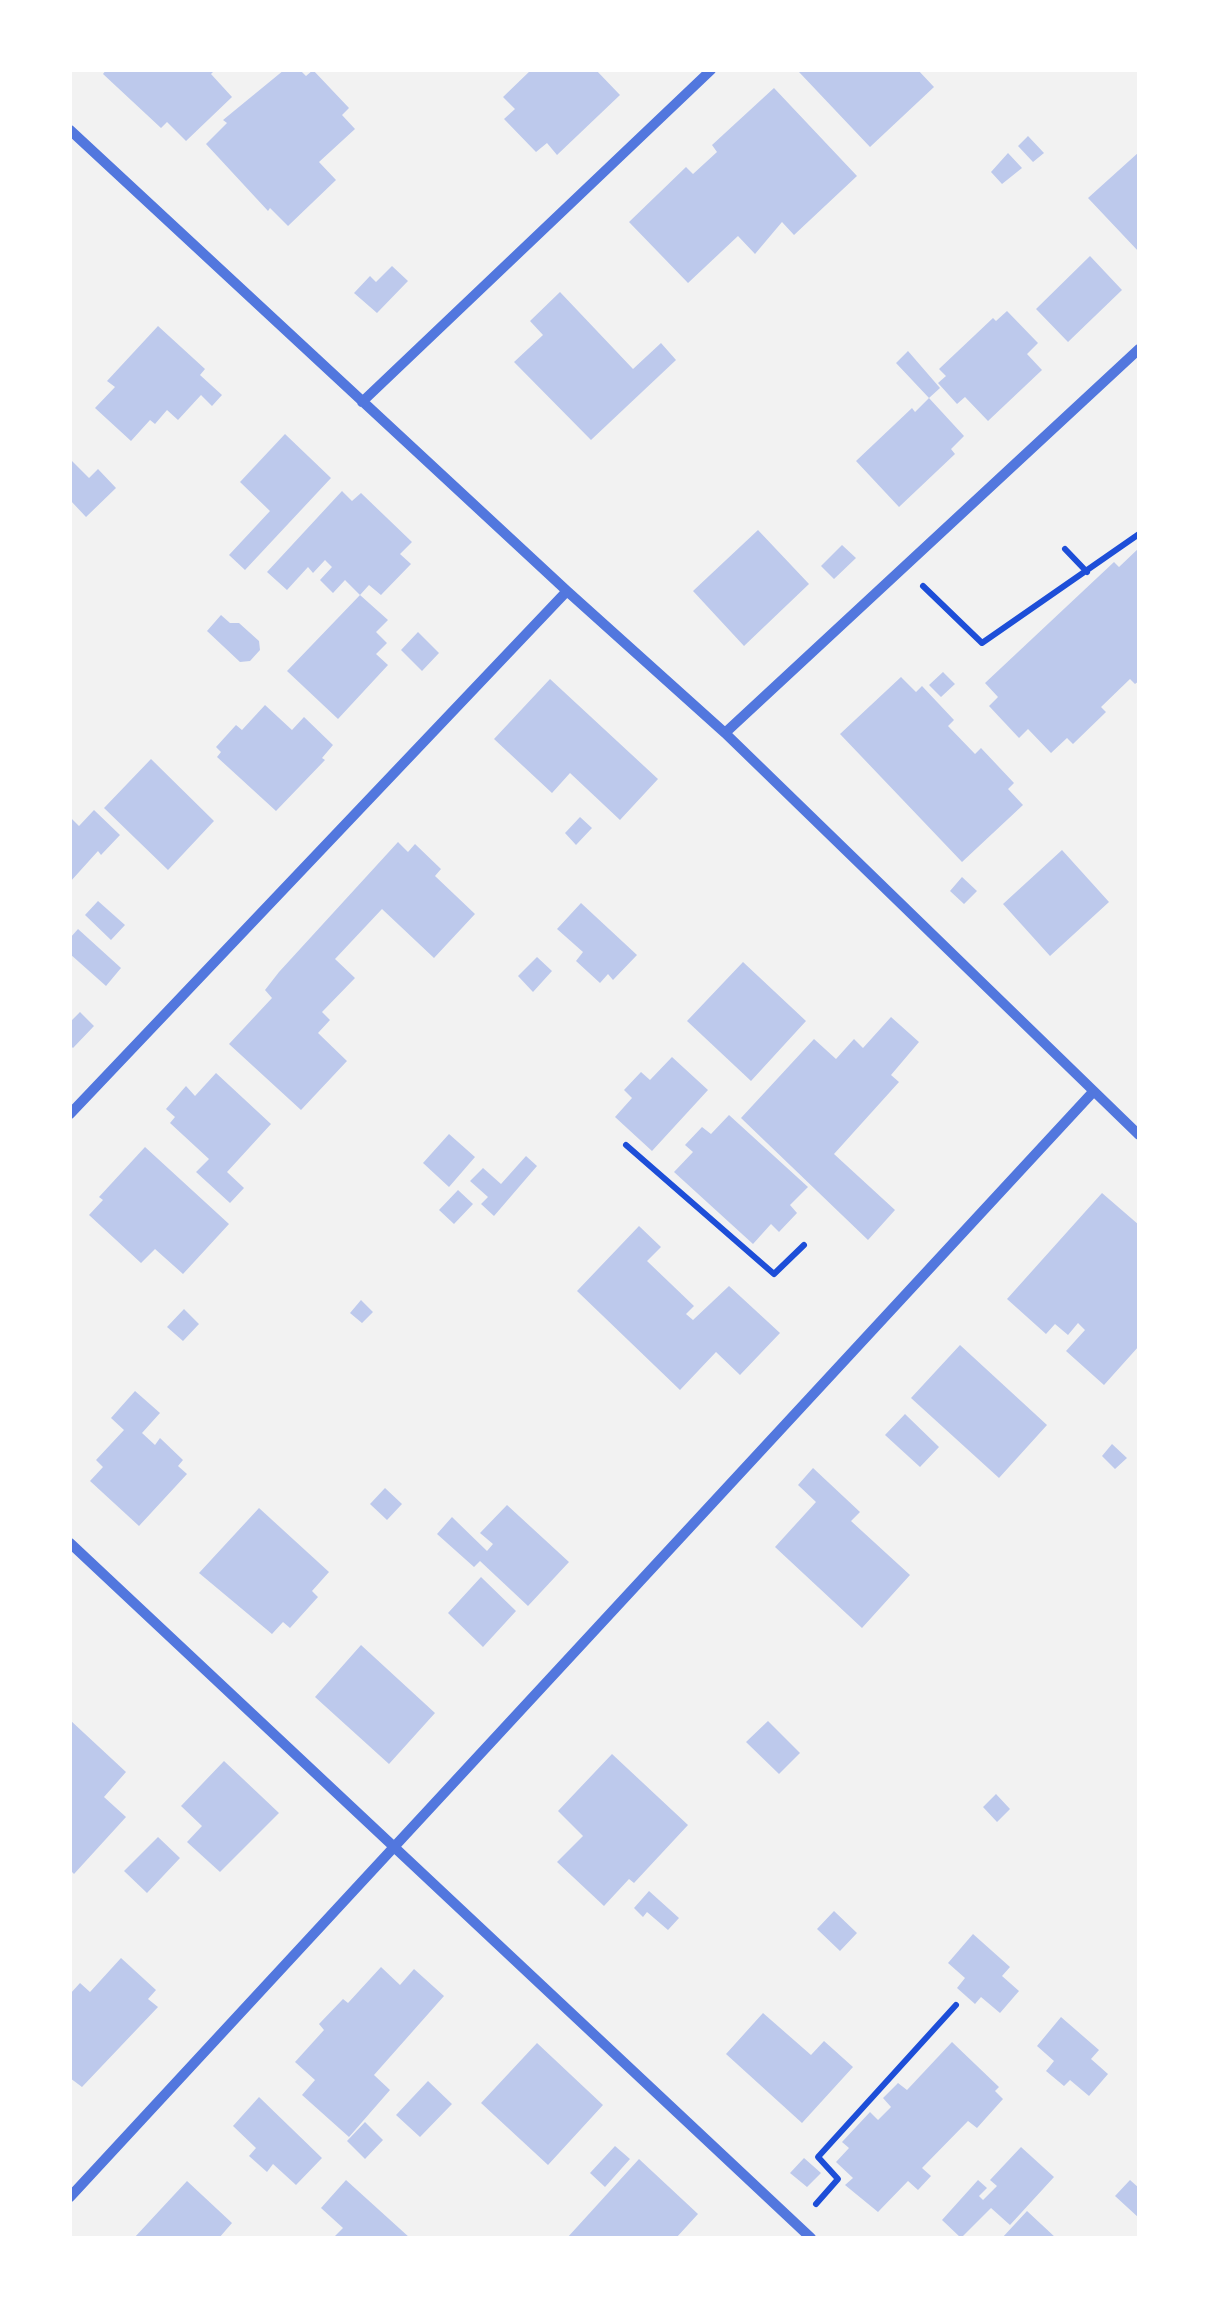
<!DOCTYPE html>
<style>
body{margin:0}
#map{position:relative;width:1209px;height:2308px;overflow:hidden;background:#f2f2f2;font-family:Karla,sans-serif}
canvas{display:block}
.frame{position:absolute;inset:0;border:72px solid #fff;pointer-events:none}
</style>
<div id="map">
<canvas width="1209" height="2308"></canvas>
<div class="frame"></div>
</div>
<script>
const ctx = document.querySelector('canvas').getContext('2d');
ctx.lineJoin = 'round';
function paint(path, color) {
  ctx.fillStyle = color;
  ctx.fill(path, 'evenodd');
}
function poly(rows) {
  const path = new Path2D();
  for (const r of rows) {
    path.moveTo(r[0], r[1]);
    for (let i = 2; i < r.length; i += 2) path.lineTo(r[i], r[i + 1]);
  }
  return path;
}
function stroke(path, color, width, dash) {
  ctx.strokeStyle = color;
  ctx.lineWidth = width;
  ctx.lineCap = dash ? 'butt' : 'round';
  ctx.setLineDash(dash || []);
  ctx.stroke(path);
}
paint(poly([
 [106,70,215,70,211,74,232,97,186,141,167,122,161,128,103,74],
 [284,70,300,70,306,76,313,70,349,108,342,115,355,129,319,162,336,180,288,226,270,208,268,211,206,144,227,123,223,120],
 [531,70,596,70,620,95,557,155,547,143,536,152,504,119,515,109,503,97],
 [801,70,918,70,934,87,870,147,799,72],
 [774,88,857,176,794,235,782,222,755,254,738,236,688,283,629,222,686,167,693,174,717,152,712,145],
 [1028,136,1044,153,1033,162,1018,146],
 [1139,152,1139,252,1088,198],
 [1008,153,1022,168,1002,184,991,172],
 [1090,256,1122,290,1068,342,1036,309],
 [392,266,408,281,377,313,354,293,370,276,376,282],
 [560,292,633,369,661,343,676,360,591,440,514,362,543,335,530,321],
 [1007,311,1038,343,1027,354,1042,370,988,421,965,397,957,404,938,383,946,376,939,369,993,318,996,321],
 [158,326,205,369,200,375,222,395,212,406,201,395,178,420,167,410,155,424,150,420,131,441,95,408,115,387,107,381],
 [908,351,940,388,929,398,964,436,951,449,955,454,899,507,856,461,912,408,915,412,929,398,896,363],
 [285,434,331,478,245,570,229,555,270,511,240,482],
 [70,459,89,478,98,469,116,488,86,517,70,500],
 [342,491,352,501,361,493,412,542,400,554,411,564,381,595,369,585,360,595,345,580,333,593,320,580,332,567,325,560,313,573,308,567,287,590,267,572],
 [758,530,809,584,744,646,693,591],
 [842,545,856,558,834,579,821,566],
 [1139,548,1139,681,1135,684,1130,679,1101,707,1106,712,1073,744,1067,738,1051,753,1028,729,1019,738,989,706,998,697,985,683,1114,562,1119,567],
 [360,595,388,620,376,632,387,643,376,654,388,665,338,719,287,671],
 [221,615,230,623,239,623,259,641,260,650,250,661,240,662,207,631],
 [418,632,439,653,422,671,401,650],
 [943,672,955,684,941,697,929,685],
 [901,677,916,692,922,686,954,720,948,726,975,754,981,748,1014,783,1008,789,1023,805,962,862,840,734],
 [550,679,658,779,620,820,570,773,552,793,494,739],
 [265,705,292,730,304,717,333,745,322,758,325,760,276,811,217,757,221,752,216,747,236,725,242,730],
 [151,759,214,821,168,870,104,808],
 [94,810,120,835,101,855,98,851,70,882,70,817,79,826],
 [580,817,592,828,576,845,565,833],
 [398,842,408,852,415,844,441,869,435,876,475,914,434,958,382,909,335,959,355,978,322,1012,330,1020,318,1033,347,1061,301,1110,229,1044,272,998,265,990,279,972],
 [1062,850,1109,902,1050,956,1003,904],
 [962,877,977,891,964,904,950,891],
 [98,901,125,925,111,940,85,915],
 [581,903,637,955,613,980,608,974,600,983,576,961,583,952,557,929],
 [78,929,121,968,106,986,70,954,70,938],
 [537,957,552,971,533,992,518,976],
 [743,962,806,1021,751,1081,687,1021],
 [80,1012,94,1026,73,1048,70,1045,70,1022],
 [891,1017,919,1042,891,1075,899,1082,834,1154,895,1210,868,1240,741,1118,814,1039,836,1059,854,1039,863,1048],
 [672,1057,708,1090,652,1151,615,1117,632,1098,624,1090,641,1072,650,1080],
 [216,1073,271,1124,227,1172,244,1188,230,1203,196,1172,209,1159,170,1123,175,1117,166,1109,186,1086,195,1096],
 [729,1115,808,1187,790,1205,797,1213,779,1232,771,1224,753,1244,674,1172,693,1152,685,1145,702,1127,711,1134],
 [449,1134,475,1157,449,1187,423,1163],
 [145,1147,229,1224,183,1274,155,1249,141,1263,89,1215,103,1200,99,1197],
 [526,1156,537,1166,494,1216,481,1204,488,1197,470,1181,483,1168,501,1184],
 [458,1190,473,1204,454,1224,439,1210],
 [1102,1193,1139,1225,1139,1346,1104,1385,1066,1351,1085,1330,1078,1323,1068,1335,1055,1324,1046,1334,1007,1299],
 [639,1226,661,1247,647,1261,694,1306,686,1314,693,1320,729,1286,780,1333,740,1375,716,1352,680,1390,577,1291],
 [361,1300,373,1312,362,1323,350,1313],
 [184,1309,199,1324,183,1341,167,1327],
 [960,1345,1047,1425,999,1478,911,1398],
 [135,1391,160,1413,142,1433,155,1445,160,1438,183,1460,178,1466,187,1474,139,1526,90,1481,103,1467,96,1460,124,1430,111,1418],
 [905,1414,939,1447,920,1467,885,1435],
 [1112,1444,1127,1458,1115,1469,1102,1456],
 [813,1468,860,1512,851,1521,910,1575,862,1628,775,1547,816,1502,798,1485],
 [385,1488,402,1504,387,1520,370,1504],
 [507,1505,569,1562,528,1606,480,1561,474,1567,437,1534,452,1517,487,1551,493,1544,480,1533],
 [259,1508,329,1572,312,1591,318,1597,290,1628,283,1622,272,1634,199,1573],
 [481,1577,516,1611,483,1647,448,1613],
 [361,1645,435,1713,389,1764,315,1697],
 [70,1720,126,1772,104,1797,126,1817,74,1874,70,1870],
 [768,1721,800,1753,779,1774,746,1742],
 [612,1754,688,1825,634,1883,629,1879,604,1906,557,1862,583,1836,558,1811],
 [224,1761,279,1813,220,1872,187,1842,202,1826,181,1806],
 [996,1794,1010,1809,997,1822,983,1807],
 [158,1837,180,1858,147,1893,124,1871],
 [649,1891,679,1918,668,1930,647,1912,643,1917,634,1908],
 [834,1911,857,1933,840,1951,817,1929],
 [973,1934,1010,1967,1002,1976,1019,1991,1000,2013,981,1997,975,2004,957,1988,965,1978,948,1963],
 [121,1958,156,1990,148,1999,158,2007,82,2087,70,2078,70,1994,80,1983,90,1992],
 [381,1967,400,1985,414,1969,444,1996,374,2075,390,2090,349,2137,302,2095,315,2080,295,2062,324,2030,319,2024,343,1999,348,2003],
 [763,2013,811,2055,824,2041,853,2067,802,2123,726,2054],
 [1061,2017,1099,2050,1091,2059,1108,2074,1089,2096,1070,2080,1064,2086,1046,2071,1054,2061,1037,2046],
 [952,2042,999,2087,995,2091,1003,2099,977,2128,968,2121,922,2168,931,2176,918,2190,908,2181,878,2212,845,2185,853,2178,836,2162,849,2148,842,2142,870,2112,878,2120,891,2107,883,2098,898,2083,907,2090],
 [537,2043,603,2105,548,2165,481,2103],
 [428,2081,452,2104,420,2137,396,2115],
 [259,2097,322,2158,296,2185,273,2164,267,2172,249,2156,256,2148,233,2126],
 [365,2122,383,2140,365,2159,347,2141],
 [615,2146,630,2159,605,2187,590,2173],
 [1021,2147,1054,2177,1010,2225,991,2208,961,2238,942,2220,978,2180,987,2188,979,2196,983,2200,997,2186,990,2180],
 [804,2158,821,2173,807,2187,790,2173],
 [639,2159,698,2214,676,2238,567,2238],
 [346,2180,410,2238,335,2236,343,2228,321,2208],
 [1130,2180,1139,2188,1139,2218,1115,2196],
 [187,2181,232,2223,219,2238,134,2238],
 [1027,2211,1056,2238,1002,2238]
]), '#bdc9ec');
stroke(poly([
 [1065,549,1087,572],
 [923,586,982,643,1139,534],
 [626,1145,774,1274,804,1245],
 [816,2204,838,2179,818,2157,956,2005]
]), '#1d4ed8', 6);
stroke(poly([
 [70,130,567,591,725,733,1139,1135],
 [362,402,711,70],
 [725,733,1139,349],
 [70,1114,567,591],
 [70,1543,811,2238],
 [70,2197,1093,1092]
]), '#5277de', 10);
</script>
